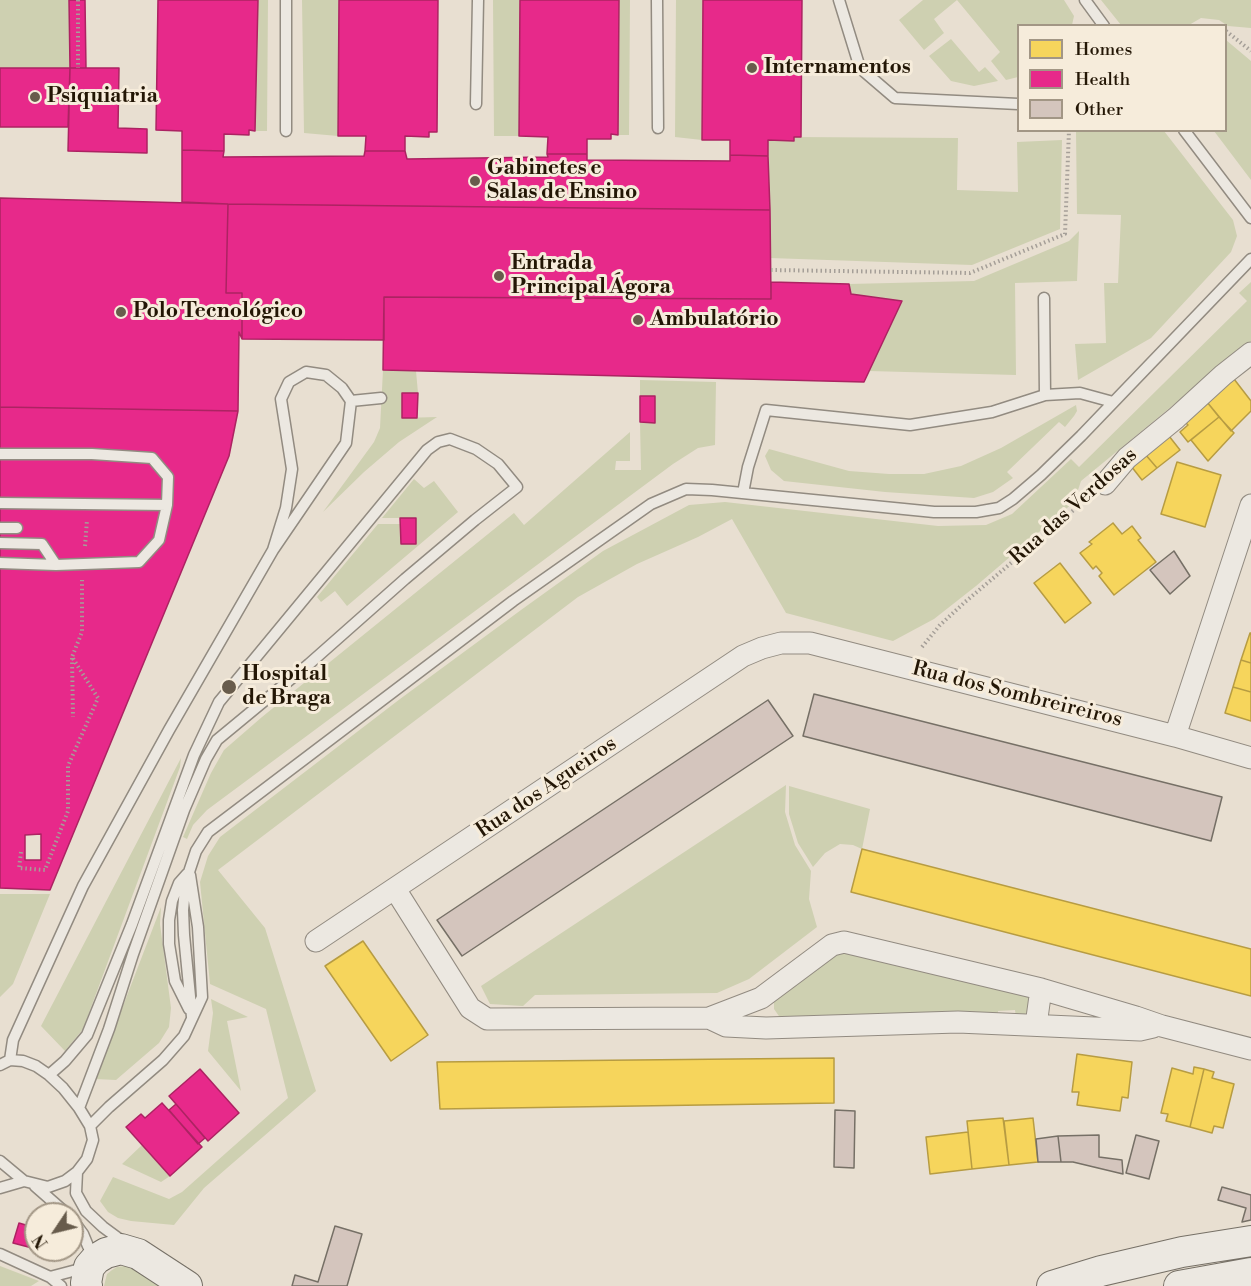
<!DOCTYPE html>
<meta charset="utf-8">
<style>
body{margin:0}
#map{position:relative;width:1251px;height:1286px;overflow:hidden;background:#e8dfd1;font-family:"Libre Bodoni",serif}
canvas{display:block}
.legend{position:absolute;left:1017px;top:24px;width:210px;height:108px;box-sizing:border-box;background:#f6ecdb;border:2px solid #a29685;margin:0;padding:8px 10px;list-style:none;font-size:18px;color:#231605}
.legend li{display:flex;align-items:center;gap:12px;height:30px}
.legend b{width:30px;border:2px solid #a29685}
.north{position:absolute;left:24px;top:1202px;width:60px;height:60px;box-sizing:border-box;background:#f6ecdb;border:2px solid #a29685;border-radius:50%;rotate:235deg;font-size:16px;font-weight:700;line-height:24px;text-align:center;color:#231605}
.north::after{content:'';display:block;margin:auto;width:21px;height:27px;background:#685c4c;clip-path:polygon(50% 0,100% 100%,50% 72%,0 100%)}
</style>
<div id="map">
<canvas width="1251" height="1286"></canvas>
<ul class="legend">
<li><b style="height:16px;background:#f6d55c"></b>Homes</li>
<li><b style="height:16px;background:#e7298a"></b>Health</li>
<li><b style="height:16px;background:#d4c5bd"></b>Other</li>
</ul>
<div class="north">N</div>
</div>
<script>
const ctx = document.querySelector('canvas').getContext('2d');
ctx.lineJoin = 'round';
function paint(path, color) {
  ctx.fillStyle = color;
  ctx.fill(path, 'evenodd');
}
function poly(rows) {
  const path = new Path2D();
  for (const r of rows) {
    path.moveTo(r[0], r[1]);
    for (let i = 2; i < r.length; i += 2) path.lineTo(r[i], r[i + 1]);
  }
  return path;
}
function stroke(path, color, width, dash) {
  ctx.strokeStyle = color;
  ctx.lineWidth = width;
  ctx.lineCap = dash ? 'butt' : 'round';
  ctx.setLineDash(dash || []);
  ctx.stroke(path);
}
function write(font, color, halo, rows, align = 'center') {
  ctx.font = font + ' "Libre Bodoni",serif';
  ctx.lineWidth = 6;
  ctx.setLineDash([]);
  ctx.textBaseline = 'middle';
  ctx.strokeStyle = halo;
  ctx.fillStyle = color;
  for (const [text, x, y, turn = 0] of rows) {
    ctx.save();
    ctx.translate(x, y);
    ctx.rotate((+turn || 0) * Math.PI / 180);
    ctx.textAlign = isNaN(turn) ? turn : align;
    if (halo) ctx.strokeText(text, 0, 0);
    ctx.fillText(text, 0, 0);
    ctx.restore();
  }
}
paint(poly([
 [0,0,69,0,70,68,0,68],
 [258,0,268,0,267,131,255,131],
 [302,0,339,0,338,136,304,133],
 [493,0,520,0,519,136,494,136],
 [619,0,630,0,629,135,618,135],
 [676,0,703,0,702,140,675,137],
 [923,0,957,0,934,19,944,33,924,50,899,20],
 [957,0,1064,0,1074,16,1072,25,1018,26,1018,77,1006,80,991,61,1000,52],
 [1101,0,1251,0,1251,28,1228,26,1219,20,1201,18,1189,25,1121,25],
 [951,39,979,72,985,67,998,81,974,86,951,81,929,56],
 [1226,40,1251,61,1251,180,1214,131,1226,130],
 [1076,131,1164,131,1233,220,1237,236,1231,252,1151,338,1078,380,1075,344,1106,343,1104,283,1118,283,1121,215,1077,214],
 [794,137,958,138,957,190,1018,192,1017,142,1062,140,1060,229,972,265,770,258,768,140,793,141],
 [1079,231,1077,281,1015,283,1016,375,869,371,902,301,851,294,849,284,974,281,1069,241],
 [1251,282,1251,341,1081,481,1074,502,976,586,934,619,893,641,786,613,732,519,698,537,637,564,578,597,218,870,265,928,316,1091,204,1188,174,1225,131,1221,118,1218,108,1212,100,1201,113,1177,169,1199,182,1192,288,1098,266,1009,210,984,200,882,208,856,220,837,400,699,521,610,603,551,689,505,725,502,938,526,986,525,1012,514,1071,459,1079,467,1247,301,1239,293],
 [383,370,416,371,418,393,402,393,402,418,437,417,399,442,364,472,323,512,374,442,380,428],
 [640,380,716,382,715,445,698,448,673,464,207,810,193,825,187,839,183,837,211,773,224,750,262,717,514,513,524,525,630,432,630,461,616,461,615,470,641,470,640,422,655,422,655,397,640,396],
 [1076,405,1077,411,1074,416,1065,427,1059,422,1007,472,1013,478,993,492,974,498,885,492,784,481,771,470,765,456,769,449,849,471,889,474,924,474,961,466,1001,448],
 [414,479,424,488,434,481,458,512,347,606,335,591,321,602,317,597,378,524,401,524,401,544,416,544,416,518,382,518],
 [181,758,180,767,83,1029,65,1051,41,1026],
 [786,785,785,812,795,845,811,871,809,899,817,927,749,979,717,993,535,995,523,1006,490,1004,481,986],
 [789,786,870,809,862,849,853,845,840,844,825,853,813,867,798,843,789,814],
 [0,894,50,894,13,984,0,997],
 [161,907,160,924,171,1008,169,1027,159,1043,116,1080,95,1079],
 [848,952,1029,990,1030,1007,1025,1015,1016,1018,1015,1010,998,1011,998,1017,781,1019,774,1009,774,998,830,957],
 [211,999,248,1017,227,1021,241,1091,208,1051,213,1013],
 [142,1145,170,1176,161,1182,122,1164],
 [0,1266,39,1281,31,1286,0,1286],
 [125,1266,137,1270,160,1286,104,1286,107,1274,112,1270,117,1267]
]), '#ced0b1');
const homes = poly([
 [1234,379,1251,401,1251,411,1231,431,1207,402,1234,379],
 [1207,402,1219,417,1188,442,1180,432,1188,425,1184,421,1207,402],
 [1219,417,1234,433,1208,461,1191,440,1219,417],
 [1169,436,1180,450,1157,468,1145,454,1169,436],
 [1145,454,1157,468,1142,480,1131,466,1145,454],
 [1177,462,1221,475,1205,527,1161,514,1177,462],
 [1113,523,1122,534,1132,526,1141,538,1138,540,1156,562,1114,595,1099,576,1102,573,1096,566,1093,569,1080,553,1092,544,1089,542,1113,523],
 [1060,563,1091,603,1065,623,1034,583,1060,563],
 [1250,633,1251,633,1251,663,1241,660,1250,633],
 [1241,660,1251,663,1251,692,1233,687,1241,660],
 [1233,687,1251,692,1251,721,1225,713,1233,687],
 [862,849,1251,949,1251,996,851,892,862,849],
 [363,941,428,1035,391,1061,325,966,363,941],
 [1077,1054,1132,1062,1128,1098,1122,1097,1120,1111,1077,1105,1079,1092,1072,1092,1077,1054],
 [834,1058,834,1103,440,1109,437,1062,834,1058],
 [1194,1067,1204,1069,1190,1127,1166,1121,1168,1114,1161,1113,1172,1068,1193,1074,1194,1067],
 [1204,1069,1214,1072,1212,1078,1234,1084,1223,1128,1214,1126,1212,1133,1190,1127,1204,1069],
 [1003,1118,1009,1165,972,1169,967,1121,1003,1118],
 [1033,1118,1038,1162,1009,1165,1004,1121,1033,1118],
 [968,1132,972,1169,930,1174,926,1137,968,1132]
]);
paint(homes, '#f6d55c');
stroke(homes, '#b79c42', 1.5);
const health = poly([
 [69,0,85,0,86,68,70,68,69,0],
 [158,0,258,0,255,131,249,130,249,135,224,134,224,151,182,150,182,131,156,130,158,0],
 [339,0,438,0,437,132,429,132,429,137,405,136,405,151,365,151,366,136,338,136,339,0],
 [520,0,619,0,618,135,611,134,611,139,587,139,587,154,547,154,548,137,519,136,520,0],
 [703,0,802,0,801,137,794,137,794,141,768,140,768,156,730,155,730,140,702,140,703,0],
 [0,68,70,68,68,127,0,127,0,68],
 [70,68,119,68,118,128,147,129,147,153,68,151,70,68],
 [182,150,224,151,223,157,364,156,365,151,405,151,407,159,548,157,547,154,587,154,587,160,730,161,730,155,768,156,770,210,228,204,182,202,182,150],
 [0,198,228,204,226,293,242,293,242,339,239,332,238,411,0,407,0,198],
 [228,204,770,210,771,299,384,297,384,340,242,339,242,293,226,293,228,204],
 [771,282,849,284,851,294,902,301,864,382,383,370,384,297,771,299,771,282],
 [402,393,418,393,417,418,402,418,402,393],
 [640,396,655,396,655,423,640,422,640,396],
 [0,407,238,411,229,456,50,890,0,888,0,407],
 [400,518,416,518,416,544,401,544,400,518],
 [41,834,41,860,25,860,25,835,41,834],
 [200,1069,239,1113,208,1141,169,1096,200,1069],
 [162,1103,202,1147,170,1176,126,1127,141,1114,145,1118,162,1103],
 [176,1104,205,1138,198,1144,169,1110,176,1104],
 [19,1223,36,1228,36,1249,13,1243,19,1223]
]);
paint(health, '#e7298a');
stroke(health, '#ac2362', 1.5);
const building = poly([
 [1174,551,1190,576,1170,594,1150,570,1174,551],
 [814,694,1222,797,1211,841,803,736,814,694],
 [768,700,793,736,462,956,437,920,768,700],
 [835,1110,855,1111,854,1168,834,1167,835,1110],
 [1099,1135,1099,1157,1122,1160,1123,1174,1073,1162,1061,1162,1058,1136,1099,1135],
 [1136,1135,1159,1141,1149,1179,1126,1173,1136,1135],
 [1058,1136,1061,1162,1038,1162,1036,1139,1058,1136],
 [1222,1187,1251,1195,1251,1220,1242,1222,1246,1208,1218,1200,1222,1187],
 [335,1226,362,1234,347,1286,292,1286,295,1275,318,1282,335,1226]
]);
paint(building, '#d4c5bd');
stroke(building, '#767066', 1.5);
const lane = poly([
 [286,0,286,131],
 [657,0,658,128],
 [839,0,860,68,895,98,1018,104],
 [1085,0,1104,26],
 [476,104,478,0],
 [1184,130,1251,218],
 [1044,298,1045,395],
 [351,401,381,398],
 [0,454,92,454,152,458,168,477,167,505,159,540,139,562,56,565,0,563],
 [743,493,748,467,766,410,910,425,992,412,1045,395,1080,393,1113,402],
 [0,503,167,505],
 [0,528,17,528],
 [0,543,42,544,56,565],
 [187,874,179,883,172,901,169,920,169,944,175,981,189,1009],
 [192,1017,184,935,183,910,185,889,189,872,196,851,208,832,513,601,651,504,686,489,712,490,934,512,976,512,999,508,1013,499,1041,475,1081,436,1251,259],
 [10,1060,13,1040,83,886,169,730,273,550,346,443,351,401,342,388,326,375,306,372,289,382,281,399,292,469,286,508,273,550],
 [0,1065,10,1060,23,1061,36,1066,49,1075,63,1088,79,1108,90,1126,93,1140,87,1159,77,1172,65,1181,48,1187,24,1181,0,1161],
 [49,1075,65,1061,87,1035,132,924,194,755,219,702,427,450,438,442,450,439,476,449,498,464,517,487,475,520,405,579,309,664,217,740,206,759,184,810,133,954,109,1029,79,1108],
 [90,1126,109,1107,163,1060,184,1036,202,997,198,927,190,875],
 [77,1172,76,1193,86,1211,103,1227,126,1244],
 [35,1186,67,1214],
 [0,1188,24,1181],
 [72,1219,83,1234,88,1246,94,1257],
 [0,1254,50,1277,61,1286],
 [50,1277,84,1268]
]);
const street = poly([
 [1105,484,1127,458,1176,418,1223,375,1251,353],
 [1175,736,1251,505],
 [395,889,470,1008,487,1019,709,1018,761,998,832,945,844,942,1041,989,1136,1017,1162,1026,1251,1049],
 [316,941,743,656,762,648,781,643,810,643,1175,736,1251,758],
 [709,1018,726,1026,766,1028,958,1022,1140,1030,1153,1027],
 [1036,1025,1041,989]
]);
const secondary = poly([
 [87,1286,86,1283,89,1267,96,1259,106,1253,121,1249,138,1254,187,1286],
 [1052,1286,1101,1271,1182,1252,1251,1241],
 [1179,1286,1251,1273]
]);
stroke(lane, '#928b81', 13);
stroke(street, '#928b81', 23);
stroke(secondary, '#767066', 32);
stroke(poly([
 [78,0,78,68],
 [1202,26,1219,26],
 [1226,31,1251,51],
 [771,270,970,273,1065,234,1069,130],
 [85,546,87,520],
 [922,647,940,625,965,602,1088,498],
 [72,658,73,717],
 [21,852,19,868,45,870,68,811,68,766,98,698,72,657,82,632,82,580]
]), '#a59f98', 4, [1.5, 3]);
stroke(lane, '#ece8e1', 10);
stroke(street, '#ece8e1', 21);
stroke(secondary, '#ece8e1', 30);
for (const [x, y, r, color] of [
 [752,68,6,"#685c4c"],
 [35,97,6,"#685c4c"],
 [475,181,6,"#685c4c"],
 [499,276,6,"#685c4c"],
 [121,312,6,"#685c4c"],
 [638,320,6,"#685c4c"],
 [229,687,8,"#685c4c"]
]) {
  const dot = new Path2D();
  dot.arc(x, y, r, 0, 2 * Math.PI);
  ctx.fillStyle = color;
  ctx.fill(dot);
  stroke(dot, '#f6ecdb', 2);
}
write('bold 21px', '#231605', '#f6ecdb', [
 ["Internamentos",764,68],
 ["Psiquiatria",47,97],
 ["Gabinetes e",487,169],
 ["Salas de Ensino",487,193],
 ["Entrada",511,264],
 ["Principal Ágora",511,288],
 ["Polo Tecnológico",133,312],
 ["Ambulatório",650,320],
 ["Hospital",242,675],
 ["de Braga",242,699]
], 'left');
write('21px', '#231605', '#f6ecdb', [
 ["Rua das Verdosas",1074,507,-42],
 ["Rua dos Sombreireiros",1017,695,14],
 ["Rua dos Agueiros",547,788,-34]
]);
</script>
